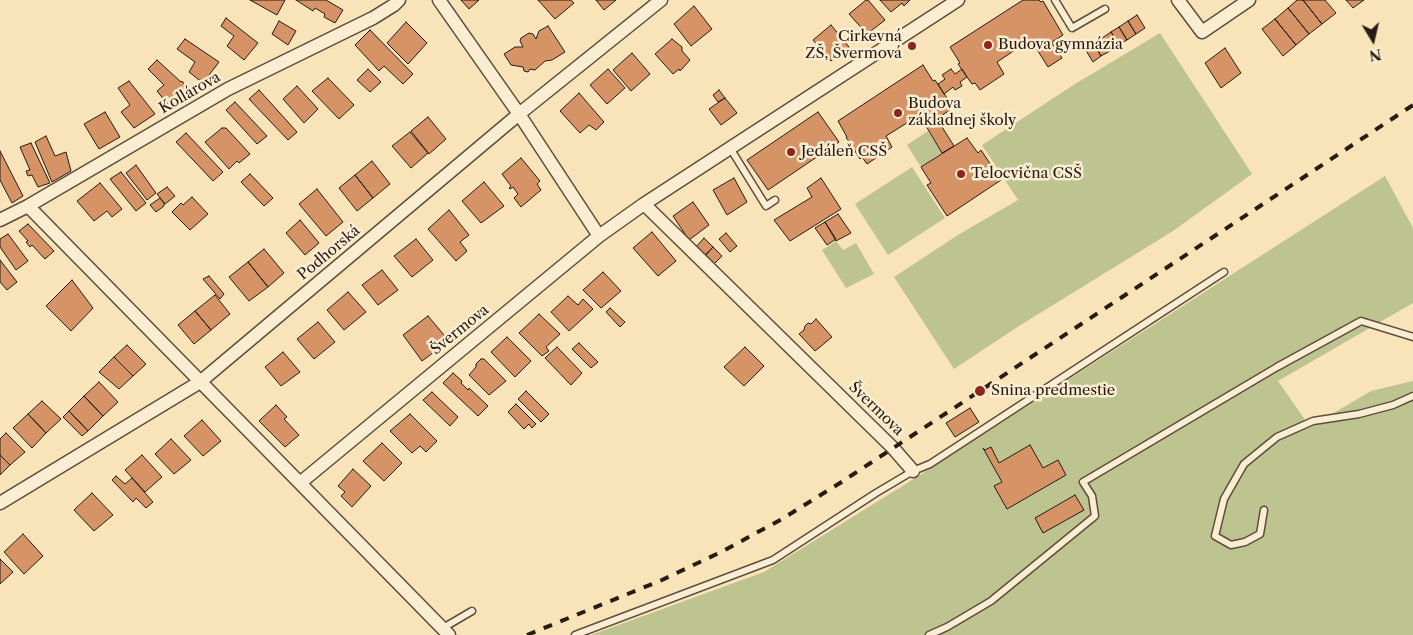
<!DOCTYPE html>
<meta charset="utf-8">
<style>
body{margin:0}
#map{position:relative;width:1413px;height:635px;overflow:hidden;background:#f9e3b8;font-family:"Libre Caslon Text",serif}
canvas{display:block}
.north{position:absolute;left:1348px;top:15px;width:50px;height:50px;-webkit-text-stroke:4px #fbedd1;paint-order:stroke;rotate:171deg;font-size:14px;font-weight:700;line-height:20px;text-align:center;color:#271c14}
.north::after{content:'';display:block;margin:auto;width:18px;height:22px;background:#271c14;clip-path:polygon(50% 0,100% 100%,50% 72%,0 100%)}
</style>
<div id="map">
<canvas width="1413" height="635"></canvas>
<div class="north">N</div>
</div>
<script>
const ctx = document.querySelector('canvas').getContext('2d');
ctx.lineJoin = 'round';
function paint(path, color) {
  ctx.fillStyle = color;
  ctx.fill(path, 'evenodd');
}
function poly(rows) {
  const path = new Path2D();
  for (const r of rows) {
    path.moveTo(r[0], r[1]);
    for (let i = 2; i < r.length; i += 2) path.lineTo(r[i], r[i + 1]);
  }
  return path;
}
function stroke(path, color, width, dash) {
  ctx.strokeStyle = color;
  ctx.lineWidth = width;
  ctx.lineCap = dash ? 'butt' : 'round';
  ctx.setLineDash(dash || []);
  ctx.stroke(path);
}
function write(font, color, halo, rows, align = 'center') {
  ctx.font = font + ' "Libre Caslon Text",serif';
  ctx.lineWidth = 5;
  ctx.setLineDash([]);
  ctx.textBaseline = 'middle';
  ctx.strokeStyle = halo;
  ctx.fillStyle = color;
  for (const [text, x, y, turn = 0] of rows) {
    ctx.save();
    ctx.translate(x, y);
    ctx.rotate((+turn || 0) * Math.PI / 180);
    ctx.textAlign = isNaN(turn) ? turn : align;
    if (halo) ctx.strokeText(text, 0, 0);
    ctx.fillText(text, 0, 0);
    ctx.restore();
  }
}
paint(poly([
 [1160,33,1252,174,1173,231,1019,326,954,369,894,277,958,235,1018,200,982,145,1075,84],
 [928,131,942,153,921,167,907,145],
 [912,167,945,218,888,255,855,204],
 [1385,176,1413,228,1413,303,1278,381,1310,427,1371,391,1413,381,1413,635,591,635,764,572,912,480],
 [836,241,843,250,856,243,874,274,846,288,822,250]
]), '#bec48f');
const building = poly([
 [250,0,285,0,277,15,250,0],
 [296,0,326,0,343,10,335,23,324,17,325,14,315,8,313,11,296,0],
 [461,0,479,0,469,9,461,0],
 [538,0,571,0,574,3,555,19,538,0],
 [596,0,616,0,604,10,596,0],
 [866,0,868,0,885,20,867,34,849,14,866,0],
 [880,0,910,0,904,6,902,3,891,12,880,0],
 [1023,0,1039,0,1041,2,1043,1,1063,35,1038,51,1030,40,997,62,1004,74,980,90,975,83,972,84,967,77,958,64,960,63,950,47,1023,0],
 [1297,0,1303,0,1322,24,1309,34,1288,8,1297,0],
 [1303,0,1325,0,1336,13,1322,24,1303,0],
 [1346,0,1364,0,1353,8,1346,0],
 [694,6,712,29,691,46,674,24,694,6],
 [1288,8,1309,34,1296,45,1275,19,1288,8],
 [1137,15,1145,28,1136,34,1128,21,1137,15],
 [226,18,258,43,244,60,227,46,234,36,221,26,226,18],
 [1275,19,1296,45,1283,56,1262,29,1275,19],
 [279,21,296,31,288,45,272,34,279,21],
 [1128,21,1136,34,1127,40,1119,27,1128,21],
 [406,22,427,43,408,64,387,43,406,22],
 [831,25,849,47,831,61,813,40,831,25],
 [548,26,565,52,552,60,545,61,535,70,530,69,528,72,524,71,523,67,511,65,504,54,515,47,523,47,520,41,521,38,529,33,533,34,536,39,539,31,548,26],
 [1119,27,1127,40,1119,45,1111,32,1119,27],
 [370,30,413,74,403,84,384,66,379,71,355,45,370,30],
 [1111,32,1119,45,1110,51,1102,38,1111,32],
 [1102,38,1110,51,1101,56,1093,43,1102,38],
 [185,39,219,62,203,83,189,72,195,62,177,49,185,39],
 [672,39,682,47,682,51,690,60,680,71,679,69,673,74,655,54,672,39],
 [1052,43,1062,58,1048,67,1038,51,1052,43],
 [1093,43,1101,56,1093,62,1085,49,1093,43],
 [1225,48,1241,73,1221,88,1205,63,1225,48],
 [632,53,650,74,631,91,613,70,632,53],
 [157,60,181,82,182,81,189,91,169,106,157,91,164,85,148,69,157,60],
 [923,65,933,81,935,80,949,101,946,102,950,110,926,126,918,116,886,136,892,147,867,164,862,157,860,159,846,137,847,137,838,121,923,65],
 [368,69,381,82,370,92,357,80,368,69],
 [608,69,625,88,607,104,590,85,608,69],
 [951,69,955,74,962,69,967,77,960,82,962,86,955,90,953,87,944,94,938,84,945,79,942,75,951,69],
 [328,78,354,105,339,119,312,91,328,78],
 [129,81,155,114,134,128,121,112,130,105,118,88,129,81],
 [297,86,318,109,304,123,283,99,297,86],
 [259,90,297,132,288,140,249,99,259,90],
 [719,90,725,98,718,102,713,95,719,90],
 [579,93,604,122,596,130,589,125,580,133,560,111,579,93],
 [725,98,737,113,721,125,709,109,725,98],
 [235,102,267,136,257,144,226,110,235,102],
 [105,112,120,137,99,149,84,124,105,112],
 [818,112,839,142,768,190,747,160,818,112],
 [428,117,446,139,429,154,411,131,428,117],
 [937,119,954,146,942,153,926,126,937,119],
 [222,128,226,128,250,154,239,163,237,161,229,169,205,142,222,128],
 [410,132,428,153,411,168,392,146,410,132],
 [186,133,223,172,213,181,176,142,186,133],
 [46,136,55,156,66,152,71,171,52,182,35,142,46,136],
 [967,138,978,153,981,150,1001,180,947,216,927,185,931,183,921,167,967,138],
 [31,143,50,183,38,187,32,175,28,176,26,171,30,170,20,147,31,143],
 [0,151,23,196,12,203,0,180,0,151],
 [521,158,540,181,537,184,541,190,521,207,514,198,518,194,513,187,510,189,509,188,511,186,502,174,521,158],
 [372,161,390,184,373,198,355,175,372,161],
 [136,165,156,193,147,200,126,173,136,165],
 [121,172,146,203,136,211,110,179,121,172],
 [250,174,273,198,264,206,241,182,250,174],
 [355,175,373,198,357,211,339,188,355,175],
 [734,178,747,202,727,215,713,190,734,178],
 [821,178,841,209,790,241,774,220,812,197,807,188,821,178],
 [484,182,504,206,481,223,462,201,484,182],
 [100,183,122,209,112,217,107,211,94,221,77,201,100,183],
 [167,187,175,196,165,204,157,194,167,187],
 [317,189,343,222,326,236,299,204,317,189],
 [192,197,208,214,190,230,172,212,181,203,183,205,192,197],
 [160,198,164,203,164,206,156,212,150,205,160,198],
 [693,202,709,225,689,240,673,216,693,202],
 [449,210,469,235,460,242,467,251,456,261,428,229,449,210],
 [838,214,851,233,836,241,825,222,838,214],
 [300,220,319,243,305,255,286,233,300,220],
 [825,222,836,239,827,245,815,228,825,222],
 [28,224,54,251,45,259,32,245,30,247,26,242,28,241,19,231,28,224],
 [652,232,676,261,658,276,633,248,652,232],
 [726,233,737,246,730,252,719,239,726,233],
 [8,234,28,261,16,270,0,247,0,239,8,234],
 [704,238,713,247,704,256,696,247,704,238],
 [416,239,433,260,412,277,394,256,416,239],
 [713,247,722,256,713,265,705,256,713,247],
 [264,249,284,273,268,287,248,262,264,249],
 [0,260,17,282,7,290,0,282,0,260],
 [248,262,268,287,249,301,229,277,248,262],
 [382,270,398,290,378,305,362,285,382,270],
 [603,272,621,291,601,308,583,290,603,272],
 [209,276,224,294,220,299,203,279,209,276],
 [72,280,93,308,71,331,46,306,72,280],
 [348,292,366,312,344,330,327,310,348,292],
 [215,295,230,314,211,330,195,311,215,295],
 [568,296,578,305,583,299,593,309,569,331,551,312,568,296],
 [610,308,625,322,620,327,606,312,610,308],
 [195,311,211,330,194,344,178,325,195,311],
 [539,314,560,334,546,347,549,351,542,356,519,333,539,314],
 [428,316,449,341,422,361,403,335,428,316],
 [816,319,832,337,815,351,799,334,804,330,805,326,808,323,811,324,816,319],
 [318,322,335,342,314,359,297,339,318,322],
 [507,337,531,361,515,377,491,352,507,337],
 [579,343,598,362,591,368,572,349,579,343],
 [127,345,146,364,133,376,114,357,127,345],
 [557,347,582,373,571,385,545,358,557,347],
 [745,347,764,366,744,386,724,367,745,347],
 [283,352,300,372,281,386,265,367,283,352],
 [114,357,133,376,119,389,99,372,114,357],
 [481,359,484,359,506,381,489,395,469,375,476,367,476,364,481,359],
 [453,373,462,381,461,383,468,390,469,388,488,406,478,416,443,383,453,373],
 [99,382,118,402,103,416,84,396,99,382],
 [526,391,549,414,541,422,518,399,526,391],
 [432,392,458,417,450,426,423,400,432,392],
 [84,396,103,416,88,431,69,411,84,396],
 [42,401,61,419,46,433,28,414,42,401],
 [516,404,536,424,532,428,529,424,524,429,508,412,516,404],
 [276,405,287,417,284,419,299,435,285,447,259,421,276,405],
 [970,408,979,422,955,437,946,423,970,408],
 [69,411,88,431,82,436,63,417,69,411],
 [28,414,46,433,32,448,13,428,28,414],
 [410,414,437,441,426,452,420,446,412,453,390,431,410,414],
 [202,420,221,441,203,456,184,436,202,420],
 [6,433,25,452,10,465,0,455,0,439,6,433],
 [171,439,191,460,174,474,155,454,171,439],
 [382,443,402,463,384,481,363,461,382,443],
 [1030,445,1043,468,1058,460,1066,475,1007,509,994,486,1002,482,983,448,985,450,991,447,999,463,1030,445],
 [0,455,10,465,0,475,0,455],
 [142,455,162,477,145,492,125,470,142,455],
 [353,469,371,486,352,507,341,496,345,492,338,486,353,469],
 [116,476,125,484,132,478,153,502,146,508,136,498,133,502,112,480,116,476],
 [92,493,113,515,94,531,74,510,92,493],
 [1075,495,1084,510,1043,533,1035,518,1075,495],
 [23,534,43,556,24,574,4,552,23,534],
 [0,559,13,572,0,584,0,559]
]);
paint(building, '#d59366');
stroke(building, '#271c14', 1);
const lane = poly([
 [1055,0,1072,28,1105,9],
 [730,148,766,206,775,200],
 [1264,510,1260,534,1245,542,1231,545,1215,536,1224,499,1244,464,1277,437,1313,421,1359,414,1393,405,1413,396],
 [443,628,472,611],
 [575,635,773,560,876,493,913,471,930,464,1224,272],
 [929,635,947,627,991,601,1095,516,1092,496,1083,482,1277,367,1361,321,1413,337]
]);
const street = poly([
 [439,0,519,114,599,236],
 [1178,0,1202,32,1249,0],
 [644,204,893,448,913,471],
 [28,206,449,635],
 [0,220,28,206,228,89,373,18,394,5,399,0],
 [300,483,599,236,644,204,958,0],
 [0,503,200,382,519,114,661,0]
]);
stroke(lane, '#5c4e3d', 9);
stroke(street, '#5c4e3d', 15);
stroke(lane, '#fbedd1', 6);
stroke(street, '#fbedd1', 12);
stroke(poly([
 [527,635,662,580,723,551,782,519,840,483,951,410,1413,105]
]), '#271c14', 4, [9, 9]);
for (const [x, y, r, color] of [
 [988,45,5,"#8f2418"],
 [912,46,5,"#8f2418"],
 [898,113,5,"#8f2418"],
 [791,152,5,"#8f2418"],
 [961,174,5,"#8f2418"],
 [980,391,6,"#8f2418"]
]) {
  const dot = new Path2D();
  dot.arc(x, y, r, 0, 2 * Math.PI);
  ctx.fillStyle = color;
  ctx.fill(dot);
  stroke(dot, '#fbedd1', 2);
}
write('15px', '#271c14', '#fbedd1', [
 ["Cirkevná",902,37,"right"],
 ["ZŠ, Švermová",902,54,"right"],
 ["Budova gymnázia",998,45],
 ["Budova",908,104],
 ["základnej školy",908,121],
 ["Jedáleň CSŠ",801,152],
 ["Telocvična CSŠ",971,174],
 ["Snina predmestie",991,391]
], 'left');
write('15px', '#271c14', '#fbedd1', [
 ["Kollárova",190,93,-30],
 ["Podhorská",329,253,-40],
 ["Švermova",460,330,-39],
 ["Švermova",876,409,44]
]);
</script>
